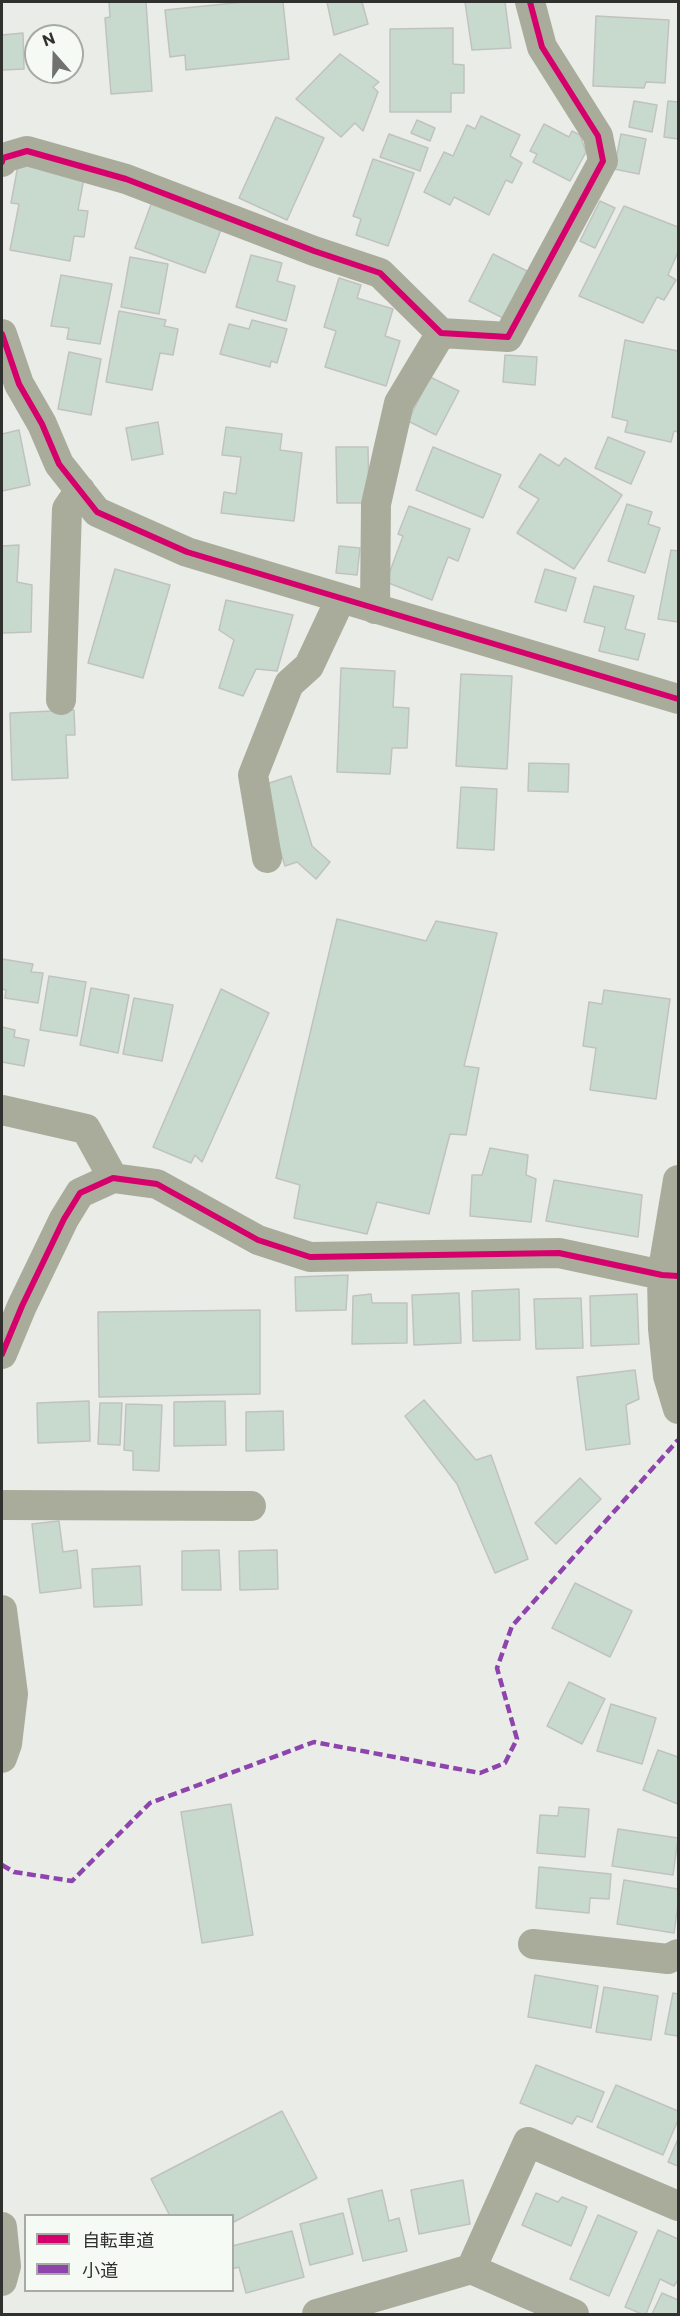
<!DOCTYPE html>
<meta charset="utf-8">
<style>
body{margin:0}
#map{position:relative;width:680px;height:2316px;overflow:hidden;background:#eaece8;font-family:Commissioner,"Noto Sans JP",sans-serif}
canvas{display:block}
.frame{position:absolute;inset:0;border:3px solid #30312f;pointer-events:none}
.legend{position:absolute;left:24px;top:2214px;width:210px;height:78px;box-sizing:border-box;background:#f6faf4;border:2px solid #a7aaa5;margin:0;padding:8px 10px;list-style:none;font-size:18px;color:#30312f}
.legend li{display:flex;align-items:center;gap:12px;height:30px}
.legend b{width:30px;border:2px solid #a7aaa5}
.north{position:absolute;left:24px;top:24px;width:60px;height:60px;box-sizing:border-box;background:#f6faf4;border:2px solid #a7aaa5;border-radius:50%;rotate:340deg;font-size:16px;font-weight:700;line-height:24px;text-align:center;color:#30312f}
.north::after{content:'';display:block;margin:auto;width:21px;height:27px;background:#717270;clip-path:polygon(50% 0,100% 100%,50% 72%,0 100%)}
</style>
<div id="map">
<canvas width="680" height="2316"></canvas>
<div class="frame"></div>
<ul class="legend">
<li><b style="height:8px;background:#d6006c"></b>自転車道</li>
<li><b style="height:8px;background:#8e44ad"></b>小道</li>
</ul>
<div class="north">N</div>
</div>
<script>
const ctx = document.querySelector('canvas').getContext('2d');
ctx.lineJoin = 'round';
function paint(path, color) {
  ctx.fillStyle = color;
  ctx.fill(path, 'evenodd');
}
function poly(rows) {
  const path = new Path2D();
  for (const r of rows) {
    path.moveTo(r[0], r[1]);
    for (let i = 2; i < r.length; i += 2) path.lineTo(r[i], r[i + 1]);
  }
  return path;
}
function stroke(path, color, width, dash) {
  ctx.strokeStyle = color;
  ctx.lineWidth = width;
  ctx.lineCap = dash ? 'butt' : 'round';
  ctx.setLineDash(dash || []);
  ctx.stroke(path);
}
const building = poly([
 [109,2,146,2,152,91,111,94,105,18,110,17,109,2],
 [244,2,283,2,289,59,186,70,185,55,170,57,165,10,244,2],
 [327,2,362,2,368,24,334,35,327,2],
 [465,2,505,2,511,48,472,50,465,2],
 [596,16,669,20,665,83,646,82,644,88,593,86,596,16],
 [453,28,453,64,464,65,464,93,451,93,451,112,390,112,390,29,453,28],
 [23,33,24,69,2,70,2,35,23,33],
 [340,54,379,82,373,87,378,92,363,131,355,123,341,137,296,99,340,54],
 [634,101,657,105,652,132,629,127,634,101],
 [668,101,678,102,678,139,664,137,668,101],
 [481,116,520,135,510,156,522,163,512,183,506,180,489,215,454,197,450,205,424,192,444,152,453,156,467,125,475,129,481,116],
 [276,117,324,138,287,220,239,198,276,117],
 [417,120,435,128,430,141,411,133,417,120],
 [544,124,569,137,572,131,580,135,586,152,570,181,533,162,537,154,530,151,544,124],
 [389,134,428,148,420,171,380,157,389,134],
 [621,134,646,139,639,174,614,169,621,134],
 [373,159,414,173,388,246,356,235,361,219,353,216,373,159],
 [19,160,84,178,78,210,88,211,84,237,74,236,70,261,10,250,19,204,11,203,19,160],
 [153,199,223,224,205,273,135,248,153,199],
 [600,201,615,208,595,248,580,241,600,201],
 [624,206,678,227,678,252,668,275,676,280,664,300,657,297,643,323,579,296,624,206],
 [493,254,527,271,503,318,469,301,493,254],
 [251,255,282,263,277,281,295,286,286,321,236,307,251,255],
 [130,257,168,264,159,314,121,307,130,257],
 [61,275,112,284,100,344,67,339,69,328,51,326,61,275],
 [339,278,361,285,357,298,393,309,385,336,400,341,386,386,325,367,336,331,324,327,339,278],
 [119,311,166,320,164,326,178,329,173,355,160,353,152,390,106,382,119,311],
 [252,320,287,329,277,363,271,361,270,367,220,354,229,324,249,329,252,320],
 [625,340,678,351,678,432,674,431,671,442,625,432,628,421,612,417,625,340],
 [69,352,101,359,91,415,58,409,69,352],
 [505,355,537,357,535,385,503,382,505,355],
 [430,377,459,391,436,435,408,421,430,377],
 [158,422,163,454,132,460,126,428,158,422],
 [226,427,282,434,280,450,302,453,294,521,221,513,224,492,236,494,241,457,222,455,226,427],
 [19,430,30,485,2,491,2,434,19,430],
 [608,437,645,452,631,484,595,468,608,437],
 [336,447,368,447,369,503,337,503,336,447],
 [433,447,501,475,483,518,416,490,433,447],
 [540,454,559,466,565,458,622,495,574,569,517,533,539,499,519,487,540,454],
 [627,504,652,512,648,524,660,528,645,573,608,561,627,504],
 [409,506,470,529,458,561,448,557,432,600,386,582,403,536,398,534,409,506],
 [19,545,17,582,32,585,31,632,2,633,2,546,19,545],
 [339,546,360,548,357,575,336,573,339,546],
 [671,550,678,551,678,622,658,619,671,550],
 [115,569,170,585,143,678,88,663,115,569],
 [545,569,576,578,566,611,535,602,545,569],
 [594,586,634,596,625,629,645,634,638,660,599,651,605,627,584,622,594,586],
 [226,600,293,615,277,671,256,669,243,696,219,688,234,640,219,630,226,600],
 [341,668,395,671,393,707,409,708,407,748,392,748,390,774,337,772,341,668],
 [461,674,512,676,507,769,456,766,461,674],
 [74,710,75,735,66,735,68,778,12,780,10,713,74,710],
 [529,763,569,764,568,792,528,791,529,763],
 [291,776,312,846,330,862,316,879,297,862,285,866,260,786,291,776],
 [461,787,497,789,494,850,457,848,461,787],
 [337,919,426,941,436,921,497,933,464,1066,479,1068,466,1135,450,1134,429,1214,377,1202,367,1234,294,1218,300,1185,276,1178,337,919],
 [2,959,33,964,31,972,43,973,38,1003,5,998,6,990,2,989,2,959],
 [49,976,86,982,77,1036,40,1030,49,976],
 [91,988,129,995,118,1053,80,1045,91,988],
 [221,989,269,1013,202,1162,195,1155,191,1163,153,1147,221,989],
 [604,990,670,999,656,1099,590,1090,596,1048,583,1046,589,1002,602,1004,604,990],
 [134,998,173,1005,162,1061,123,1054,134,998],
 [2,1027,15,1030,14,1037,29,1040,24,1066,2,1062,2,1027],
 [490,1148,528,1155,526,1175,536,1179,531,1222,470,1216,472,1175,482,1175,490,1148],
 [554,1180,642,1195,638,1237,546,1221,554,1180],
 [348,1275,346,1310,296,1311,295,1277,348,1275],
 [519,1289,520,1340,473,1341,472,1291,519,1289],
 [459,1293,461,1343,414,1345,412,1295,459,1293],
 [371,1294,372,1303,407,1303,407,1343,352,1344,353,1296,371,1294],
 [637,1294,639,1344,591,1346,590,1296,637,1294],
 [581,1298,583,1348,536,1349,534,1299,581,1298],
 [260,1310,260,1394,99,1397,98,1312,260,1310],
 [635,1370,639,1399,626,1405,630,1444,586,1450,577,1377,635,1370],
 [424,1400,476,1460,491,1455,528,1559,495,1573,457,1484,405,1416,424,1400],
 [89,1401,90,1441,38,1443,37,1403,89,1401],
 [225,1401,226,1445,174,1446,174,1402,225,1401],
 [100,1403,122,1403,120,1445,98,1444,100,1403],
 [126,1404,162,1405,159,1471,133,1470,133,1451,124,1450,126,1404],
 [283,1411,284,1450,246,1451,246,1412,283,1411],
 [580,1478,601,1499,556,1544,535,1523,580,1478],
 [59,1521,63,1552,77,1550,81,1588,40,1593,32,1524,59,1521],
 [219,1550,221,1590,182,1590,182,1551,219,1550],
 [277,1550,278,1589,240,1590,239,1551,277,1550],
 [140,1566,142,1605,94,1607,92,1569,140,1566],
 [575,1583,632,1611,610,1657,552,1628,575,1583],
 [569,1682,605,1699,582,1744,547,1726,569,1682],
 [611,1704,656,1718,642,1764,597,1751,611,1704],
 [658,1750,678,1757,678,1804,643,1790,658,1750],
 [231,1804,253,1935,202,1943,181,1812,231,1804],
 [559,1807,589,1809,585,1857,537,1853,540,1815,558,1816,559,1807],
 [618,1829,678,1838,673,1875,612,1866,618,1829],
 [539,1867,611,1874,609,1899,590,1898,589,1913,536,1908,539,1867],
 [624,1880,678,1889,678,1904,674,1933,617,1924,624,1880],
 [535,1975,598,1986,591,2028,528,2017,535,1975],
 [604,1987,658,1996,651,2040,596,2032,604,1987],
 [673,1993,678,1994,678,2036,665,2034,673,1993],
 [536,2065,604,2092,592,2122,577,2116,572,2124,520,2103,536,2065],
 [616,2085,678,2111,678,2120,663,2155,597,2127,616,2085],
 [282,2111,317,2178,232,2223,232,2216,170,2216,151,2179,282,2111],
 [678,2139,678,2166,668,2162,678,2139],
 [463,2180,470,2224,419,2234,411,2190,463,2180],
 [382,2190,389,2221,399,2218,407,2251,363,2261,348,2199,382,2190],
 [536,2193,558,2202,562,2197,587,2207,571,2246,522,2225,536,2193],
 [343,2213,353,2254,310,2265,300,2224,343,2213],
 [598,2215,637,2232,609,2296,570,2279,598,2215],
 [658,2230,678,2239,678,2280,674,2286,660,2279,646,2314,642,2314,625,2307,658,2230],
 [292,2231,304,2277,246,2293,239,2267,232,2269,232,2246,292,2231],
 [662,2293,678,2300,678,2314,652,2314,662,2293]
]);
paint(building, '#c8dace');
stroke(building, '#c0c2c0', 1.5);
stroke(poly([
 [2,162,3,158,27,151,126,179,314,251,380,273,441,333,508,337,603,161,598,136,542,47,530,2],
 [2,334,19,384,42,424,59,464,97,512,187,552,678,699],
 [375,609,376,504,399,403,441,333],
 [61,700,67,509,80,490],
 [267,858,253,775,289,684,309,666,340,600],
 [2,1110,86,1129,113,1178],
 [678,1180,662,1275,663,1329,668,1376,678,1409],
 [2,1354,22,1306,64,1219,80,1193,113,1178,157,1184,258,1240,310,1257,559,1253,662,1275,678,1276],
 [2,1505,251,1506],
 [2,1610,13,1694,7,1744,2,1758],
 [533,1944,668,1959,678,1954],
 [2,2227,6,2266,2,2281],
 [471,2269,574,2314],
 [317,2314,471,2269,528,2142,678,2206]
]), '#aaac9b', 30);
stroke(poly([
 [2,1865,14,1872,72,1881,150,1803,314,1742,480,1773,505,1763,517,1739,497,1668,512,1626,678,1440]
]), '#8e44ad', 4.5, [9, 4.5]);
stroke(poly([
 [2,162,3,158,27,151,126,179,314,251,380,273,441,333,508,337,603,161,598,136,542,47,530,2],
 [2,334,19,384,42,424,59,464,97,512,187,552,678,699],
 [2,1354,22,1306,64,1219,80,1193,113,1178,157,1184,258,1240,310,1257,559,1253,662,1275,678,1276]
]), '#d6006c', 6);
</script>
